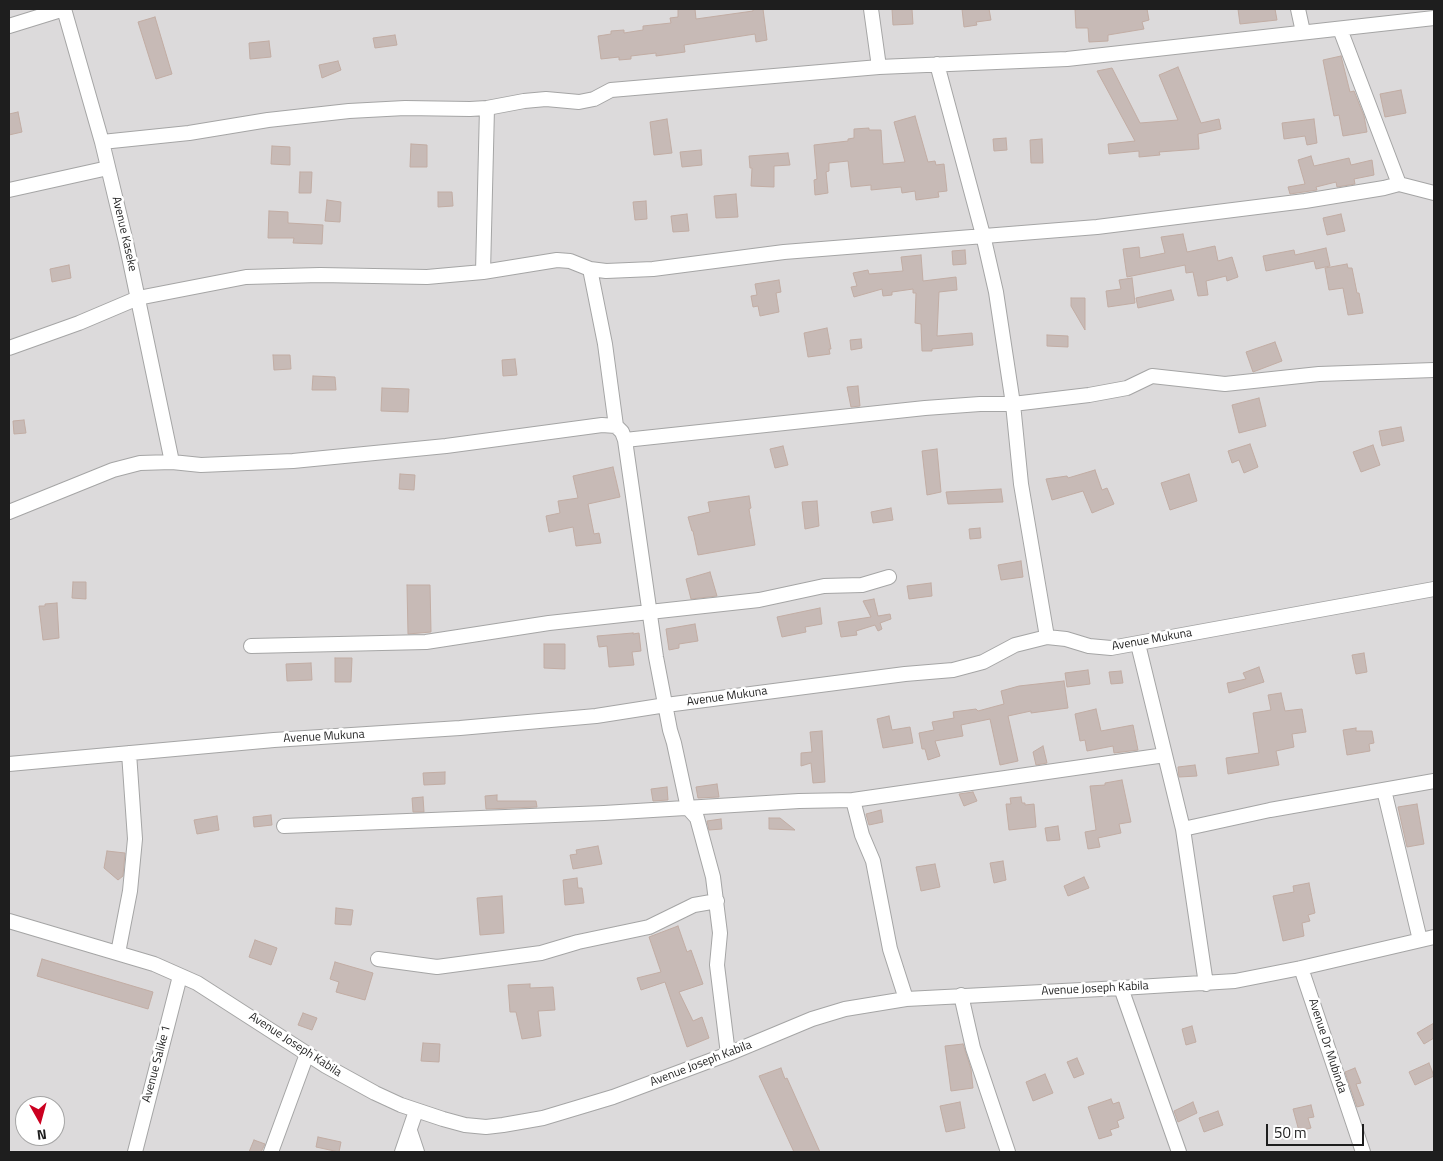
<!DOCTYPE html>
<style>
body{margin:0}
#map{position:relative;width:1443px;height:1161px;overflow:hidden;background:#efe9e3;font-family:"Titillium Web",sans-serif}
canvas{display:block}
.frame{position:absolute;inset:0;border:10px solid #1e1e1e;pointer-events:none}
.north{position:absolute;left:15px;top:1096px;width:50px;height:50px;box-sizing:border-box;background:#fff;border:1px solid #a5a5a5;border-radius:50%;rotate:173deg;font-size:14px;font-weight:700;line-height:20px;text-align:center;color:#1e1e1e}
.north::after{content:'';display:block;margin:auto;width:18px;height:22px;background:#cb0020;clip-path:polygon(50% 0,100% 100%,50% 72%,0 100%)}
.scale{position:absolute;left:1266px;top:1124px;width:98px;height:22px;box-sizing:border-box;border:2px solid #1e1e1e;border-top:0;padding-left:6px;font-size:15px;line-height:18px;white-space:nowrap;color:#1e1e1e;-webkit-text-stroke:4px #fff;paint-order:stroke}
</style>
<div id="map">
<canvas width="1443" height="1161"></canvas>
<div class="frame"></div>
<div class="north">N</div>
<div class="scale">50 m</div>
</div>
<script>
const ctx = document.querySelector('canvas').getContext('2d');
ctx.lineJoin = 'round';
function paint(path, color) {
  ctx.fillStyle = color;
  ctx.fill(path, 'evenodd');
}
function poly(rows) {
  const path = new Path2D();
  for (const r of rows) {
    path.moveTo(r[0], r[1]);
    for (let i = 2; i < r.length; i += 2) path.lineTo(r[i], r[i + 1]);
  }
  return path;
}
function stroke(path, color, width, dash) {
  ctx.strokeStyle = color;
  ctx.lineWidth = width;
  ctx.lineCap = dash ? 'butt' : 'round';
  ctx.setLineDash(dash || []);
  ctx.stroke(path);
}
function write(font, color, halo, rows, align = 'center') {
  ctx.font = font + ' "Titillium Web",sans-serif';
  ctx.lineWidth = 5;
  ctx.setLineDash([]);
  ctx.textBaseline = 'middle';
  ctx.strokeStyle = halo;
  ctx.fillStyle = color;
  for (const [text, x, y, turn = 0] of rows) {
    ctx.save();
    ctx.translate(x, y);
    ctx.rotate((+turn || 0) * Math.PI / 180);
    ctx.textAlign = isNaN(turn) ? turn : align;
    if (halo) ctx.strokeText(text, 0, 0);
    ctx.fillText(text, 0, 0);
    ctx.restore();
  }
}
paint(poly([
 [9,9,1434,9,1434,1152,9,1152],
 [25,1106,55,1106,55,1136,25,1136]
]), '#dcdadb');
const building = poly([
 [678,9,695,9,696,19,753,11,753,9,763,9,767,40,756,42,755,34,684,45,685,52,656,56,656,53,631,56,631,59,619,60,619,57,601,59,598,36,611,34,611,31,624,30,624,33,643,30,643,26,671,23,670,18,678,17,678,9],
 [892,9,912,9,913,24,893,25,892,9],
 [962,9,989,9,991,20,976,22,977,25,964,27,962,9],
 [1075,9,1147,9,1149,20,1142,22,1144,29,1108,35,1108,41,1089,42,1088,28,1076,28,1075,9],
 [1238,9,1275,9,1277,20,1240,24,1238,9],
 [155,17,172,74,156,79,138,22,155,17],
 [395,35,397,45,375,48,373,38,395,35],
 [269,41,271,57,250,59,249,43,269,41],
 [1341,56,1350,92,1354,91,1364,116,1367,132,1343,136,1339,115,1334,116,1323,60,1341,56],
 [338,61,341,70,322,78,319,65,338,61],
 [1178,67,1201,123,1219,119,1221,129,1198,134,1199,149,1159,152,1160,155,1139,157,1139,151,1109,154,1108,144,1135,141,1097,71,1112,68,1140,123,1178,120,1159,75,1178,67],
 [1401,90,1406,113,1385,117,1380,94,1401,90],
 [18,112,22,132,9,135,9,114,18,112],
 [915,116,928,162,935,161,936,165,944,164,947,191,938,192,939,197,916,200,915,191,902,193,901,187,871,190,871,185,851,187,848,161,829,163,829,171,826,172,828,193,815,195,814,180,817,179,814,145,848,141,848,139,854,138,854,129,869,128,869,130,881,130,883,164,905,162,894,122,915,116],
 [667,119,672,153,654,155,650,122,667,119],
 [1314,119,1317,143,1307,145,1305,136,1284,139,1282,123,1314,119],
 [1006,138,1007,150,994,151,993,139,1006,138],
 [1042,139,1043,163,1031,163,1030,140,1042,139],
 [411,144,427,145,427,167,410,167,411,144],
 [272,146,290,147,290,165,271,164,272,146],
 [701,150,702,165,682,167,680,152,701,150],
 [788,153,790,165,774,166,774,187,751,186,752,168,750,168,749,156,788,153],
 [1311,156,1314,166,1349,158,1351,165,1372,160,1374,175,1354,179,1355,184,1337,187,1336,182,1316,187,1317,190,1290,194,1288,187,1305,184,1298,160,1311,156],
 [300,172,312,172,311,193,299,193,300,172],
 [438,192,452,192,453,206,438,207,438,192],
 [736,194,738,217,716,218,714,196,736,194],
 [327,200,341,202,340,222,325,221,327,200],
 [646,201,647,219,635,220,633,202,646,201],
 [269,211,288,212,288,223,323,225,322,244,293,243,294,238,268,238,269,211],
 [687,214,689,231,673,232,671,216,687,214],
 [1341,214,1345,231,1327,235,1323,218,1341,214],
 [1183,234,1187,252,1215,246,1218,261,1232,257,1238,277,1227,281,1226,276,1206,281,1208,295,1198,296,1193,272,1186,273,1185,265,1127,277,1123,249,1139,247,1140,258,1165,253,1161,237,1183,234],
 [1326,248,1330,266,1316,269,1314,261,1266,271,1263,256,1294,250,1295,255,1326,248],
 [965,250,966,264,953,265,952,251,965,250],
 [921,255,923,281,956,277,957,290,939,292,937,336,972,333,973,345,932,349,932,351,922,351,921,324,915,323,916,293,913,293,913,289,892,292,892,295,883,296,882,289,854,297,851,287,857,286,853,273,868,270,869,274,903,271,901,257,921,255],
 [1347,264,1348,268,1352,268,1357,293,1359,293,1363,313,1348,315,1343,288,1329,290,1325,268,1347,264],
 [69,265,71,278,52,282,50,269,69,265],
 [1132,278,1135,303,1108,307,1106,291,1121,289,1119,280,1132,278],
 [779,280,781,292,776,293,779,312,760,316,758,306,753,307,751,296,757,295,755,284,779,280],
 [1171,290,1174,300,1138,308,1136,298,1171,290],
 [1071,298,1085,298,1085,330,1071,306,1071,298],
 [827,328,831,349,829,349,830,354,808,357,804,333,827,328],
 [1047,335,1068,336,1068,347,1047,346,1047,335],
 [861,339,862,348,851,350,850,340,861,339],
 [1275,342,1282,361,1253,372,1246,352,1275,342],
 [273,355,290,355,291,369,274,370,273,355],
 [515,359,517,375,503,376,502,360,515,359],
 [313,376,335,377,336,390,312,390,313,376],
 [858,386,860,406,851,407,847,387,858,386],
 [382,388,409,389,408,412,381,411,382,388],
 [1259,398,1266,426,1239,433,1232,405,1259,398],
 [24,420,26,433,14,434,13,421,24,420],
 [1401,427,1404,441,1382,446,1379,431,1401,427],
 [1250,444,1258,467,1244,473,1239,460,1232,463,1228,451,1250,444],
 [1373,445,1380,465,1361,472,1353,452,1373,445],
 [783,446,788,465,775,468,770,449,783,446],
 [937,449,941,492,927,495,922,451,937,449],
 [613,467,620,497,588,504,594,534,599,533,601,543,576,546,573,527,549,532,546,516,560,513,558,501,578,498,573,476,613,467],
 [1095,470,1102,490,1107,488,1114,504,1092,513,1083,491,1052,500,1046,479,1067,476,1068,478,1095,470],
 [400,474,415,475,414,490,399,489,400,474],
 [1189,474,1197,501,1170,510,1161,483,1189,474],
 [1001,489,1003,502,948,504,946,492,1001,489],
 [749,496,751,508,749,509,755,545,698,555,693,531,692,531,688,517,710,512,708,502,749,496],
 [817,501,819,526,805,529,802,502,817,501],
 [891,508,893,520,873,523,871,512,891,508],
 [980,528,981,538,970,539,969,529,980,528],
 [1021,561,1023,577,1001,580,998,565,1021,561],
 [710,572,717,596,691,599,686,579,710,572],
 [73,582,86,582,86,599,72,598,73,582],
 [931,583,932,596,909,599,907,586,931,583],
 [407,585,430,585,431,632,408,634,407,585],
 [874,599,878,616,890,614,891,619,880,623,882,629,878,631,875,625,856,631,857,635,841,637,838,622,871,617,863,601,874,599],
 [57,603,59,638,43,640,39,606,45,606,45,604,57,603],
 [820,608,822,624,805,627,806,632,782,637,777,617,820,608],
 [695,624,698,641,679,644,679,648,669,650,666,629,695,624],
 [633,633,633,634,639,633,641,651,632,652,634,665,609,667,607,646,599,647,597,636,633,633],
 [544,644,565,644,565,669,544,668,544,644],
 [1364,653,1367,672,1356,674,1352,655,1364,653],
 [335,658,352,658,351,682,335,682,335,658],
 [311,663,312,680,287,681,286,664,311,663],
 [1259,667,1264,682,1229,693,1227,683,1246,679,1243,673,1259,667],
 [1088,670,1090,684,1067,687,1065,673,1088,670],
 [1121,671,1123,683,1111,684,1109,672,1121,671],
 [1064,681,1068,708,1031,713,1031,711,1008,716,1018,761,1000,765,990,719,961,725,963,736,935,741,940,756,928,760,925,749,922,749,919,733,934,730,932,722,954,718,953,712,976,709,978,711,1004,704,1001,691,1019,686,1064,681],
 [1281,693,1285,711,1302,709,1306,732,1292,734,1294,747,1276,751,1279,765,1228,774,1226,758,1259,753,1253,713,1271,710,1268,695,1281,693],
 [1096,709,1101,731,1133,725,1138,750,1114,753,1113,746,1087,751,1085,740,1080,741,1075,714,1096,709],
 [889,716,892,730,910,727,913,743,883,748,877,719,889,716],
 [1356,728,1356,731,1372,731,1374,743,1369,744,1370,751,1347,755,1343,730,1356,728],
 [822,731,825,782,813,783,811,763,801,766,801,753,812,752,810,732,822,731],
 [1043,746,1047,763,1036,765,1033,752,1043,746],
 [1195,765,1197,776,1179,777,1178,767,1195,765],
 [445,772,445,784,424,785,423,773,445,772],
 [1122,780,1131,822,1119,824,1121,833,1098,838,1100,847,1088,849,1085,832,1096,830,1090,786,1105,785,1105,783,1122,780],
 [717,784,719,797,698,798,696,787,717,784],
 [667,787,668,800,653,801,651,789,667,787],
 [973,792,977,801,964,806,959,794,973,792],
 [497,795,497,801,536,801,537,807,486,809,485,796,497,795],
 [423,797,424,812,413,812,412,798,423,797],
 [1021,797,1022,803,1025,803,1025,805,1034,804,1036,827,1009,830,1006,804,1011,804,1010,798,1021,797],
 [1417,804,1424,844,1407,847,1398,807,1417,804],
 [881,810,883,822,869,825,866,814,881,810],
 [271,815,272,825,254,827,253,817,271,815],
 [217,816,219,830,197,834,194,820,217,816],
 [769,818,780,818,795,830,769,829,769,818],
 [721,819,722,829,709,830,707,821,721,819],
 [1058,826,1060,840,1047,841,1045,828,1058,826],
 [598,846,602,864,573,869,570,855,577,854,576,850,598,846],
 [107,851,125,853,123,876,118,880,104,868,107,851],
 [1003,861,1006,880,994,883,990,863,1003,861],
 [935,864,940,887,921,891,916,867,935,864],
 [1084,877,1089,888,1068,896,1064,886,1084,877],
 [577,878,578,888,582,888,584,903,565,905,563,880,577,878],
 [1309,883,1315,913,1308,915,1310,921,1302,923,1304,936,1283,941,1273,896,1294,892,1293,886,1309,883],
 [502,896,504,933,480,935,477,898,502,896],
 [336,908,353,910,351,925,335,924,336,908],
 [678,926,687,952,691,950,703,984,679,992,693,1021,702,1017,709,1038,687,1047,665,982,641,990,637,978,661,972,649,937,678,926],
 [255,940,277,948,271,965,249,957,255,940],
 [42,959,153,992,148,1009,37,976,42,959],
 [335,962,373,973,365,1000,336,992,339,982,330,979,335,962],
 [530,984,530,988,553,987,555,1010,538,1011,541,1036,522,1039,516,1012,510,1012,508,985,530,984],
 [303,1013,317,1018,312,1030,298,1025,303,1013],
 [1434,1023,1434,1038,1424,1044,1417,1033,1434,1023],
 [1192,1026,1196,1042,1186,1045,1182,1029,1192,1026],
 [423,1043,440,1044,439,1062,421,1061,423,1043],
 [963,1044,971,1069,973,1088,951,1091,945,1046,963,1044],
 [1077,1058,1084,1074,1074,1078,1067,1062,1077,1058],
 [1429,1063,1434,1076,1415,1085,1409,1072,1429,1063],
 [781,1068,785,1079,787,1078,820,1152,794,1152,759,1076,781,1068],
 [1355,1068,1361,1083,1356,1084,1364,1105,1357,1107,1345,1072,1355,1068],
 [1045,1074,1053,1093,1033,1101,1026,1082,1045,1074],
 [1111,1099,1113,1104,1119,1102,1124,1118,1117,1121,1119,1127,1110,1130,1112,1135,1099,1139,1088,1107,1111,1099],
 [960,1102,965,1128,946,1132,940,1106,960,1102],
 [1193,1102,1197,1113,1178,1122,1174,1111,1193,1102],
 [1311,1105,1314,1117,1308,1118,1311,1128,1299,1131,1293,1109,1311,1105],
 [1218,1111,1223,1125,1204,1132,1199,1118,1218,1111],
 [318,1137,341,1142,339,1152,316,1147,318,1137],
 [254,1140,265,1144,261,1152,249,1152,254,1140]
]);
paint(building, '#c7bab6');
stroke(building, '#c2ada4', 1);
const minor = poly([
 [64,9,102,142,126,242,172,462],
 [871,9,879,67],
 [1298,9,1303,32],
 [9,26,64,9],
 [1340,29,1399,184],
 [937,64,983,235,996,292,1013,404,1021,484,1047,637],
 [102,142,189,133,268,120,349,111,405,108,470,109,487,108,524,101,546,99,579,102,594,99,611,90,879,67,1067,59,1434,18],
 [9,190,108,168],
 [590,269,605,344,616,426,622,432,625,440,656,657,670,730,674,743,688,808,697,818,713,877,720,933,717,965,728,1054],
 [483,272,487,108],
 [9,348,79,323,138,298,246,277,320,275,427,277,483,272,557,260,570,261,590,269,606,271,653,269,784,252,1097,227,1305,201,1384,188,1399,184,1434,193],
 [625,440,925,408,980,404,1013,404,1089,395,1127,388,1152,376,1225,384,1319,374,1434,370],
 [9,512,113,470,140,463,172,462,201,465,293,461,446,446,602,425,616,426],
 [1138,644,1183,829,1206,984],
 [251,646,426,642,549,623,759,600,824,586,862,585,889,577],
 [9,764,274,740,460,728,596,716,666,705,905,674,953,670,983,662,1015,645,1047,637,1066,639,1089,646,1111,648,1434,589],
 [1384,790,1420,940],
 [853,800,1165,755],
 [284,826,604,813,799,801,853,800,862,835,873,861,890,949,906,999],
 [1183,829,1270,810,1434,781],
 [9,921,154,964,197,983,326,1066,375,1093,401,1105,443,1119,465,1125,486,1127,503,1125,543,1118,613,1097,728,1054,812,1019,845,1009,906,999,1121,988,1235,981,1301,968,1434,937],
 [118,953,130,891,135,839,129,753],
 [378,959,437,967,541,953,578,942,649,927,694,905,717,901],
 [1301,968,1363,1152],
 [1121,988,1179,1152],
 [961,995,973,1048,1008,1152],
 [410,1131,417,1152],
 [135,1152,180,976],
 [271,1152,307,1054],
 [402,1152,416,1111]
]);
stroke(minor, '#a5a5a5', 16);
stroke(minor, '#fff', 14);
write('12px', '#1e1e1e', '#fff', [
 ["Avenue Kaseke",124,234,77],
 ["Avenue Mukuna",1152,640,-10],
 ["Avenue Mukuna",727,697,-8],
 ["Avenue Mukuna",324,737,-3],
 ["Avenue Joseph Kabila",1095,989,-3],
 ["Avenue Joseph Kabila",295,1045,33],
 ["Avenue Dr Mubinda",1327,1046,72],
 ["Avenue Salike 1",157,1064,-75],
 ["Avenue Joseph Kabila",701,1064,-21]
]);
</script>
